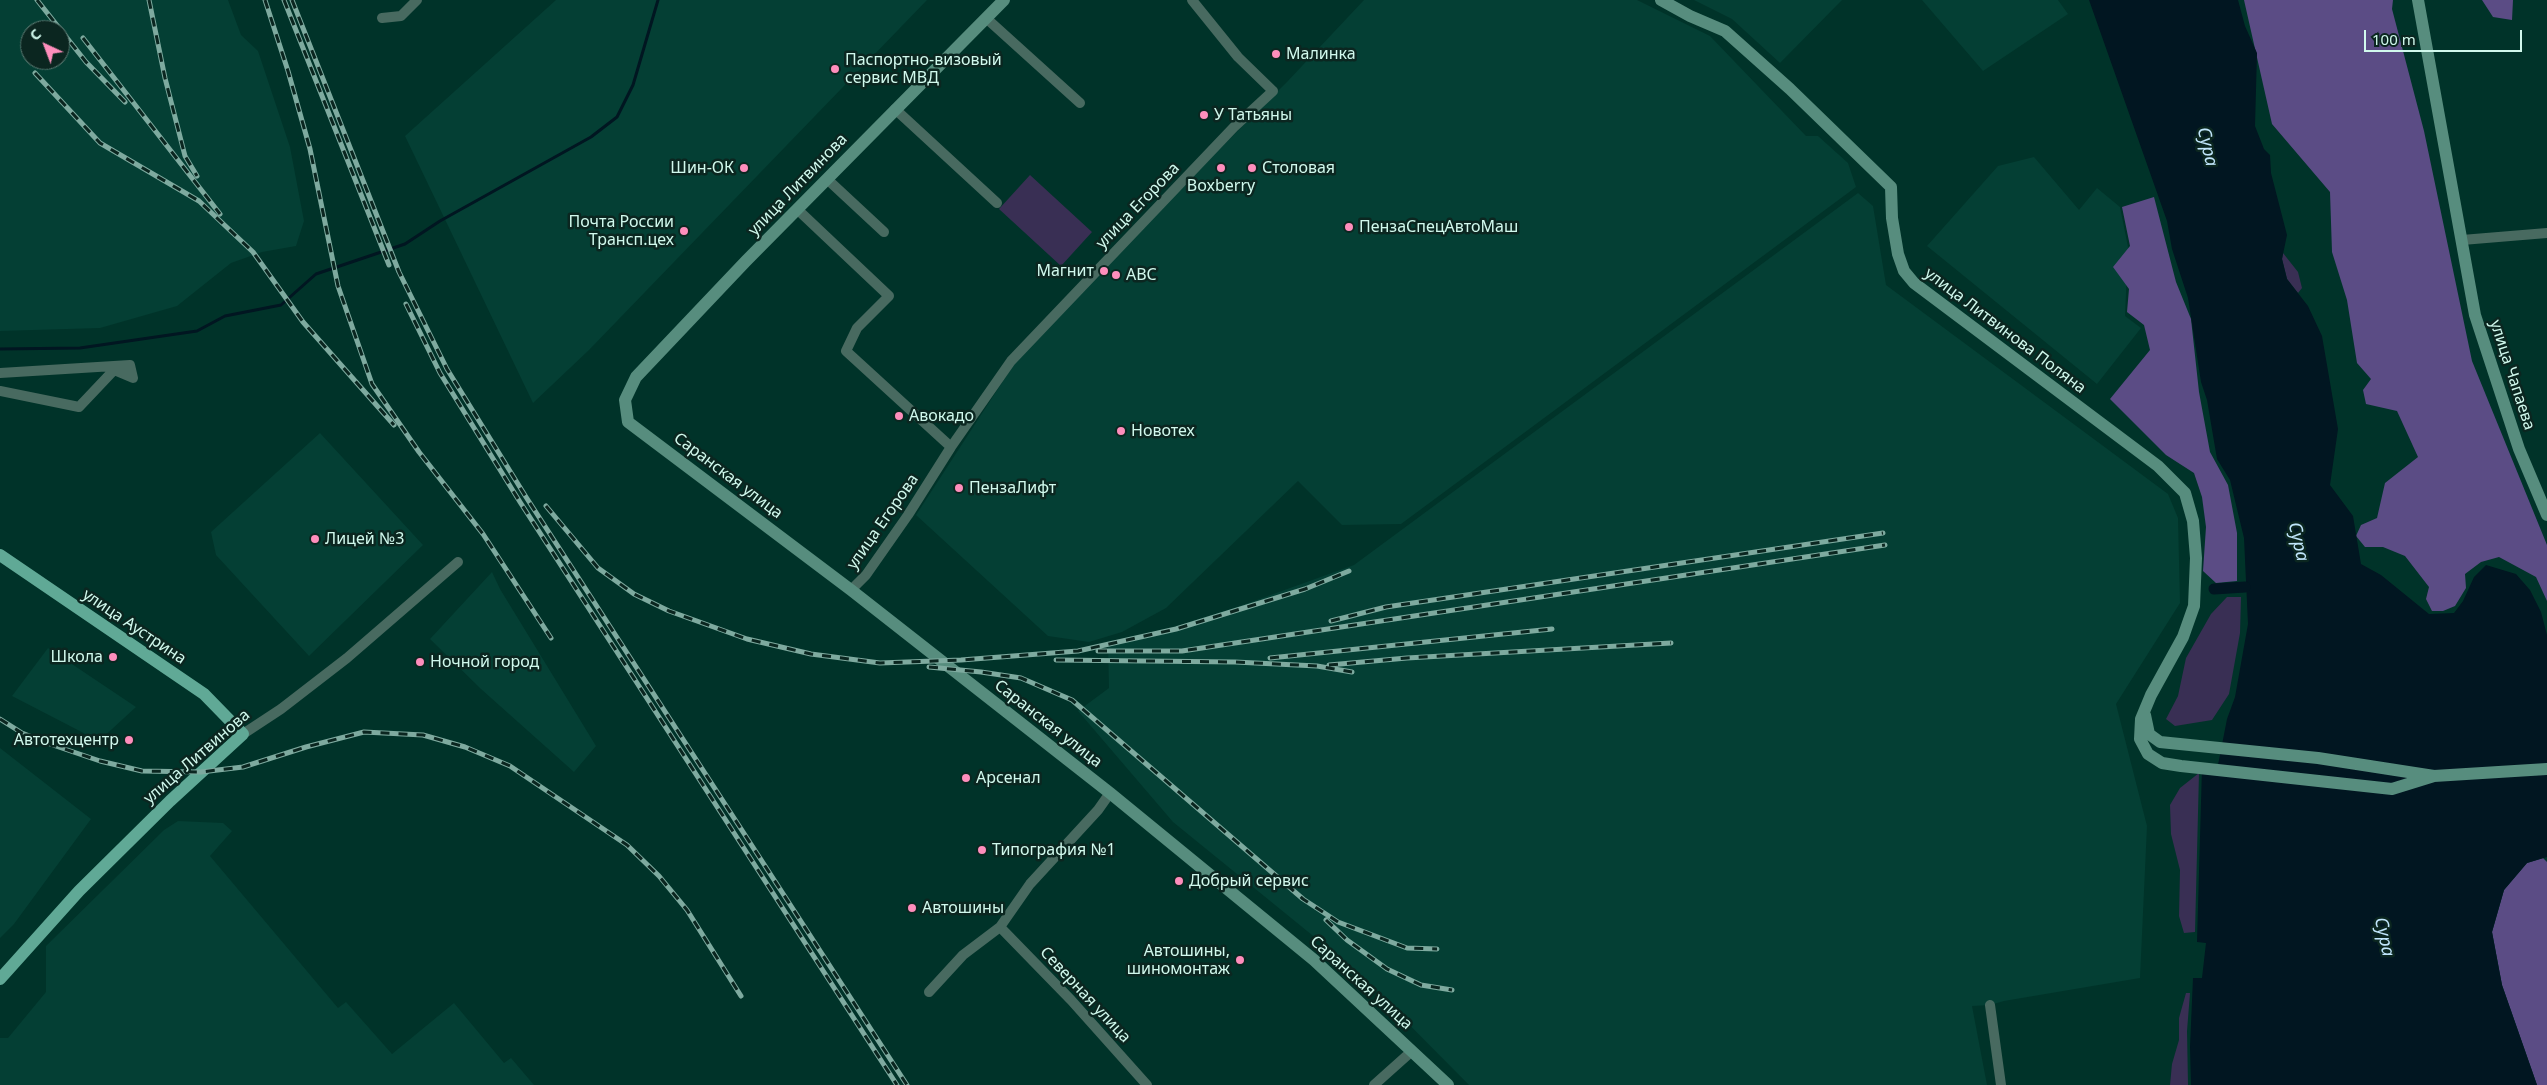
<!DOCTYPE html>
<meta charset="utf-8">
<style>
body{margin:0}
#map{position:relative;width:2547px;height:1085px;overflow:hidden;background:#003329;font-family:"Noto Sans",sans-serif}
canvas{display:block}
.north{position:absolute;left:20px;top:20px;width:50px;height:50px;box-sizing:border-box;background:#0b2620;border:1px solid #5a7a72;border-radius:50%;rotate:317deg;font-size:14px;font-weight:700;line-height:20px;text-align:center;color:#d1f9ed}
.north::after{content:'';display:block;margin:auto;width:18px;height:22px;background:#fe8ebc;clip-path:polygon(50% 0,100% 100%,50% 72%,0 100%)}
.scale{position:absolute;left:2364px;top:30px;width:158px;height:22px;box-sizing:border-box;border:2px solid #d1f9ed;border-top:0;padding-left:6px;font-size:15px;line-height:18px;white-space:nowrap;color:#d1f9ed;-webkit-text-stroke:4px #0b2620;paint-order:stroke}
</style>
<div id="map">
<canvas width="2547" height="1085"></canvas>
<div class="north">С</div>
<div class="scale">100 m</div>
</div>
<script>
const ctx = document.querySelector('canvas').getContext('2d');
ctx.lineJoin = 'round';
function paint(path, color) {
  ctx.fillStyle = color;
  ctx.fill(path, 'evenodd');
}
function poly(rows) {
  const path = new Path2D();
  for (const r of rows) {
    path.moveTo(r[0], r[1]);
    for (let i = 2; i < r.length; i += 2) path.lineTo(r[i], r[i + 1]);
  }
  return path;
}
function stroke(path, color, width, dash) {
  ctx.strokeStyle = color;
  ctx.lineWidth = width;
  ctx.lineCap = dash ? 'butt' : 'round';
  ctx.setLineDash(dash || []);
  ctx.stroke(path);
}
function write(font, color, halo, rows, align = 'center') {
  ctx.font = font + ' "Noto Sans",sans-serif';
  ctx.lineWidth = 5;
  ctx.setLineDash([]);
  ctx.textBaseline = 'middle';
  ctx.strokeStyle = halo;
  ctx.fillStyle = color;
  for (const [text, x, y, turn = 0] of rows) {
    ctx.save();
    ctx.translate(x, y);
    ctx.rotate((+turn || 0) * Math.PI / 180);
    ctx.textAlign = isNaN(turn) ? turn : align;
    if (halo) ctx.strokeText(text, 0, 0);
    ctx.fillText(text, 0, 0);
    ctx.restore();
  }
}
paint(poly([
 [0,0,228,0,241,35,258,51,290,147,304,221,296,246,262,252,231,263,177,306,100,328,0,331],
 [30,30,60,30,60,60,30,60],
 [556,0,927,0,589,350,533,403,405,136],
 [1364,0,1637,0,1710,36,1806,136,1818,136,1848,163,1856,187,1401,524,1342,525,1298,481,1166,608,1122,632,1089,642,1048,636,916,515,1018,358,1161,207,1286,83],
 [1694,0,1842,0,1780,63,1732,19],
 [1922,0,2058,0,2068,14,1983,71],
 [2034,157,2079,210,2097,188,2120,207,2128,247,2125,316,2141,328,2097,384,1927,246,1998,166],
 [1858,193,1873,206,1886,285,2168,494,2178,518,2180,603,2116,704,2147,826,2140,978,2004,1001,1990,1005,1972,1006,1987,1085,1469,1085,1355,970,1173,822,1078,711,1109,688,1108,642,1174,627,1240,606,1354,565],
 [320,433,423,545,309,656,216,555,211,532],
 [492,572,500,589,596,746,574,772,481,689,430,639],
 [48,648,136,707,99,741,12,696],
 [0,748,91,819,14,924,0,938],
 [178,821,223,823,232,831,210,856,338,1008,346,1002,392,1054,454,1003,504,1063,511,1058,534,1085,0,1085,0,1038,8,1038,46,992,46,946,164,830]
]), '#043f34');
paint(poly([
 [1030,175,1092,232,1061,266,999,209],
 [2283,253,2298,272,2302,288,2298,293,2287,279,2282,259],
 [2227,597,2241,597,2240,633,2229,694,2212,720,2175,726,2166,719,2178,696,2186,658,2211,614],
 [2199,773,2195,932,2184,933,2179,916,2180,870,2171,834,2170,805,2180,788],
 [2186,993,2190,993,2187,1031,2188,1085,2170,1085,2172,1064,2179,1040,2179,1018]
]), '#392f54');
paint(poly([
 [2244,0,2393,0,2392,9,2424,131,2472,361,2547,545,2547,601,2536,577,2499,557,2481,562,2465,574,2466,588,2455,606,2443,611,2432,611,2426,599,2429,587,2405,556,2383,547,2365,547,2356,536,2361,525,2377,518,2385,483,2418,457,2397,411,2366,404,2363,390,2371,379,2357,363,2347,300,2332,252,2330,192,2272,124],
 [2482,0,2513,0,2512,20,2493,17],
 [2154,197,2176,282,2191,319,2199,392,2210,452,2228,485,2237,533,2237,581,2216,583,2203,571,2206,527,2202,497,2194,473,2166,455,2110,399,2150,350,2144,325,2127,312,2129,289,2113,267,2130,246,2122,207],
 [2543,858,2547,862,2547,1085,2537,1085,2502,985,2492,932,2504,890,2527,863]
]), '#5b4c85');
paint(poly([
 [2089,0,2238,0,2245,26,2257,53,2255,126,2264,149,2270,155,2271,173,2287,235,2282,259,2287,279,2308,306,2322,336,2338,429,2330,485,2353,516,2361,564,2381,575,2429,614,2454,613,2463,601,2474,577,2486,565,2516,574,2530,590,2541,612,2547,635,2547,857,2527,863,2504,890,2492,932,2502,985,2537,1085,2191,1085,2190,1047,2193,978,2202,978,2206,943,2197,942,2202,768,2217,770,2227,719,2235,697,2248,624,2244,538,2230,480,2217,459,2207,400,2201,382,2188,298,2172,249,2167,221]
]), '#011621');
stroke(poly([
 [0,349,80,348,197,331,225,316,281,305,316,274,405,244,440,221,591,137,617,117,633,85,658,0]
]), '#011621', 3);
stroke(poly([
 [2214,589,2245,587]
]), '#011621', 11);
stroke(poly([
 [382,18,401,16,417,0],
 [986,18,1080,103],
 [895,109,997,203],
 [827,179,884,232],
 [798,210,889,296,857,328,846,351,951,447],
 [2462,240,2547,233],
 [0,373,130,365,133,378,114,370,79,407,0,391],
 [851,590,866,575,908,515,951,447,1011,361,1234,127,1273,91,1238,57,1192,0],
 [243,734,281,709,347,658,458,562],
 [1000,927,1071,1000,1147,1085],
 [929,992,963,955,1000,927,1030,884,1098,810,1110,793],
 [1990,1005,2001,1085],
 [1374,1085,1412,1051]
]), '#486a60', 10);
stroke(poly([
 [1004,0,746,261,636,377,625,400,628,422,851,590,1110,793,1314,960,1448,1085],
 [1661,0,1690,16,1725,31,1790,89,1891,187,1892,218,1898,254,1904,271,1914,283,2158,466,2185,493,2193,521,2196,558,2194,606,2183,637,2151,695,2141,719,2140,739,2148,754,2162,763,2181,766,2392,789,2434,776],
 [2418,0,2475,315,2519,449,2547,515],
 [2145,715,2149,734,2160,742,2318,758,2434,776,2547,769]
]), '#578d7e', 12);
stroke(poly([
 [0,555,204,694,243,734,170,801,79,891,0,979]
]), '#60a996', 12);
const rail = poly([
 [37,0,86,62,125,102],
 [149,0,165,78,185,156,197,176],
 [265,0,288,71,310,149,338,286,372,384,419,452,483,534,551,638],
 [284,0,389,265],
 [292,0,399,272,447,369,526,497,907,1085],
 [83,38,220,214],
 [35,73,100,143,199,201,253,252,303,322,394,425],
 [406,304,440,373,520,502,897,1085],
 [546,506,598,568,634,594,669,611,747,639,811,654,880,663,961,660,1078,651,1176,629,1305,589,1349,571],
 [1331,621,1386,607,1883,533],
 [1098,651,1182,651,1885,545],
 [1270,658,1552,629],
 [1056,660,1235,662,1317,666,1352,672],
 [1329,665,1407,658,1671,643],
 [929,667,981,672,1021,678,1072,700,1303,899,1338,922,1407,948,1437,949],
 [0,719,22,733,47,743,100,761,142,771,201,772,243,767,306,747,364,732,423,735,465,747,510,766,627,845,659,876,687,910,741,996],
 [1326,920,1347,940,1387,969,1421,985,1452,990]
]);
stroke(rail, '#7eaa9f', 5);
stroke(rail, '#0b2620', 3, [9]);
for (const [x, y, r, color] of [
 [1276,54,5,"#fe8ebc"],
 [835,69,5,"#fe8ebc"],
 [1204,115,5,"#fe8ebc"],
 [744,168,5,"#fe8ebc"],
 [1221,168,5,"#fe8ebc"],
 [1252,168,5,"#fe8ebc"],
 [1349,227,5,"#fe8ebc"],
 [684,231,5,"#fe8ebc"],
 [1104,271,5,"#fe8ebc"],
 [1116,275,5,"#fe8ebc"],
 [899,416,5,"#fe8ebc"],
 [1121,431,5,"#fe8ebc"],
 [959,488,5,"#fe8ebc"],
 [315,539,5,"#fe8ebc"],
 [113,657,5,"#fe8ebc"],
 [420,662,5,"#fe8ebc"],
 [129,740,5,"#fe8ebc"],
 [966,778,5,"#fe8ebc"],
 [982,850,5,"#fe8ebc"],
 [1179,881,5,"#fe8ebc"],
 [912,908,5,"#fe8ebc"],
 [1240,960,5,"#fe8ebc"]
]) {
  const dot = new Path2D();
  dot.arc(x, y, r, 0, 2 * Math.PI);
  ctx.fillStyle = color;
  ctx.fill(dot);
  stroke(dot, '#0b2620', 2);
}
write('16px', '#d1f9ed', '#0b2620', [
 ["Малинка",1286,54],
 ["Паспортно-визовый",845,60],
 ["сервис МВД",845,78],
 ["У Татьяны",1214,115],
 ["Шин-ОК",734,168,"right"],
 ["Столовая",1262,168],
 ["Boxberry",1221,186,"center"],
 ["Почта России",674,222,"right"],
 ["Трансп.цех",674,240,"right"],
 ["ПензаСпецАвтоМаш",1359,227],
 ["Магнит",1094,271,"right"],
 ["ABC",1126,275],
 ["Авокадо",909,416],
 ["Новотех",1131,431],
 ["ПензаЛифт",969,488],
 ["Лицей №3",325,539],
 ["Школа",103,657,"right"],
 ["Ночной город",430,662],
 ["Автотехцентр",119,740,"right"],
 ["Арсенал",976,778],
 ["Типография №1",992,850],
 ["Добрый сервис",1189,881],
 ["Автошины",922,908],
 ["Автошины,",1230,951,"right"],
 ["шиномонтаж",1230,969,"right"]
], 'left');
write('16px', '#d1f9ed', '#0b2620', [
 ["улица Литвинова",798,185,-46],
 ["улица Егорова",1138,206,-46],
 ["улица Литвинова Поляна",2005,331,37],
 ["улица Чапаева",2512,375,72],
 ["Саранская улица",728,476,37],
 ["улица Егорова",883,522,-55],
 ["улица Аустрина",134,627,34],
 ["Саранская улица",1048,724,38],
 ["улица Литвинова",197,757,-41],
 ["Саранская улица",1361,983,42],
 ["Северная улица",1085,995,47]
]);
write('italic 18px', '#c0e5fb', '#0b2620', [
 ["Сура",2207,147,77],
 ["Сура",2298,542,77],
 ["Сура",2384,937,78]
]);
</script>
